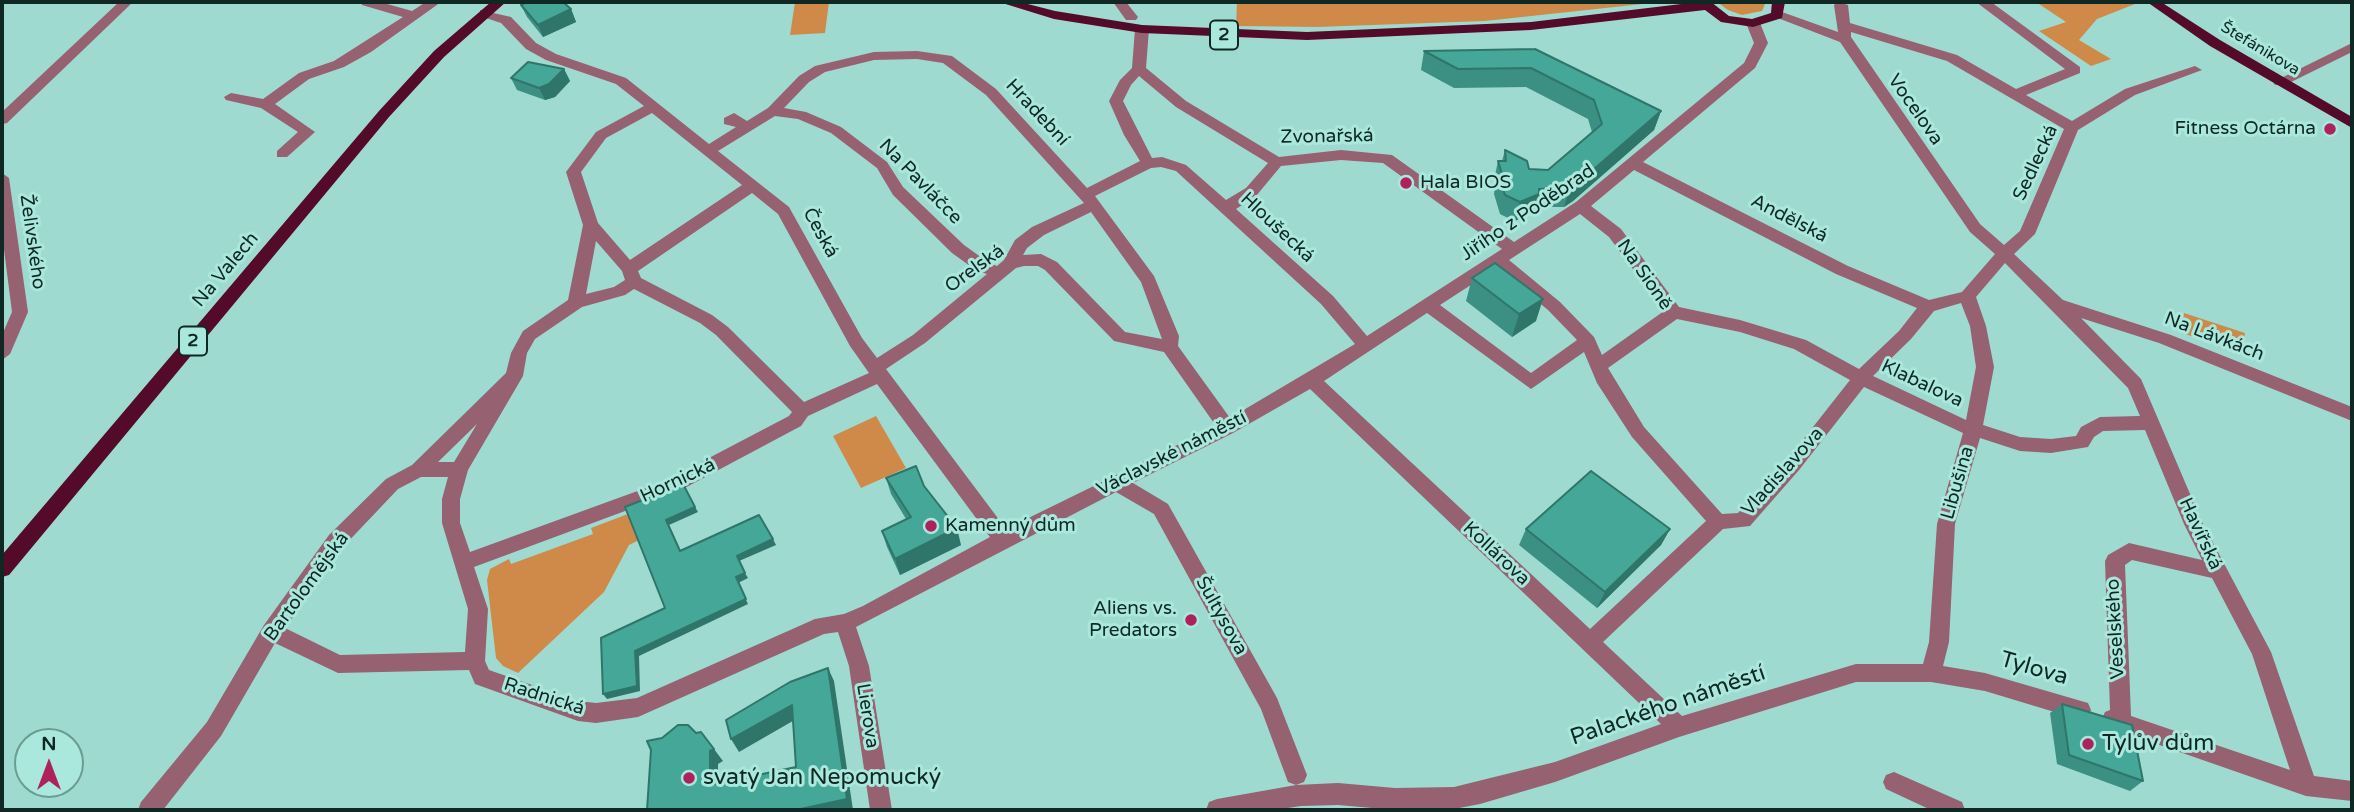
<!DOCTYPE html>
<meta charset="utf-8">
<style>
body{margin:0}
#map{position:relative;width:2354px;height:812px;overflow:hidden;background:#9edacf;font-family:"Varela Round",sans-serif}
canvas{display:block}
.frame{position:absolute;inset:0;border:4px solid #0f2824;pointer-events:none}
.north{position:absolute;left:14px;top:728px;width:70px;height:70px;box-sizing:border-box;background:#aae7dc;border:2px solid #6c9b92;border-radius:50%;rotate:0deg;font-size:19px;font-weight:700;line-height:28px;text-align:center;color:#0f2824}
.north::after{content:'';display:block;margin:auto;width:24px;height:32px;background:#ae215c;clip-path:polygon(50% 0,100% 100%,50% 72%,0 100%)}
</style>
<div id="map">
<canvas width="2354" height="812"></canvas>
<div class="frame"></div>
<div class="north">N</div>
</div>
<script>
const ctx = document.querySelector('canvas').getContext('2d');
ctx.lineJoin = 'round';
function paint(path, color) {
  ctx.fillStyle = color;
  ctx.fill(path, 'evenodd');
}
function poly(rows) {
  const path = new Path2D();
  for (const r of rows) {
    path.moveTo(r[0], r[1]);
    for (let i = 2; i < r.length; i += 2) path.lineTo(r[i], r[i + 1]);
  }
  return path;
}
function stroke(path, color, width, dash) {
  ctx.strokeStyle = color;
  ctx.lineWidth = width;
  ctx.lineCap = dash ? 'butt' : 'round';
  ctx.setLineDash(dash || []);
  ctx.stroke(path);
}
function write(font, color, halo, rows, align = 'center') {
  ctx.font = font + ' "Varela Round",sans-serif';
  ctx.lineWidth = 6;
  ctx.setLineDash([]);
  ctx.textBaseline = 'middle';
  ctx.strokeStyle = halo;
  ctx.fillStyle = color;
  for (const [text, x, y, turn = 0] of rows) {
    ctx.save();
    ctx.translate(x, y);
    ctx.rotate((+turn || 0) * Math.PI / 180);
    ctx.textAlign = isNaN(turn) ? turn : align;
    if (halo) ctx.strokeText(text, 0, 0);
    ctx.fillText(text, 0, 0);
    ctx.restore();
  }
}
paint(poly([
 [795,2,829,2,825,33,790,35],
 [1237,2,1661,2,1485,21,1317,27,1236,26],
 [1717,2,1764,2,1765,4,1762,11,1742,15,1728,10],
 [2036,2,2140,2,2097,19,2079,40,2111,59,2091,66,2039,31,2066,22],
 [2184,313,2245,333,2243,353,2182,333],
 [876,416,906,468,861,488,833,436],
 [628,514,639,540,629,545,604,592,518,673,503,666,496,658,487,580,490,569,509,559,511,564,593,534,591,528]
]), '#cf8a4a');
paint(poly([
 [119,2,133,2,7,123,2,124,2,112,119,2],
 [361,2,380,2,412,11,426,2,441,2,371,52,344,67,309,79,275,104,315,132,287,157,277,157,277,151,298,132,261,108,226,100,224,97,231,93,263,99,299,73,334,61,403,17,362,5,361,2],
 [1113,2,1126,2,1138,17,1136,20,1126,20,1113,2],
 [1838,2,1848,5,1850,23,1957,55,2016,89,2065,69,1976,2,1991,2,2080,67,2080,73,2026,95,2072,121,2125,89,2195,66,2202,70,2135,95,2078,130,2035,234,2014,254,2063,300,2171,335,2352,407,2352,421,2159,343,2081,318,2141,379,2202,522,2271,652,2314,776,2352,781,2352,801,2306,796,2105,726,2102,719,2105,712,2110,710,2105,561,2108,555,2129,543,2202,560,2184,524,2145,430,2103,431,2094,437,2088,447,2051,453,2020,451,1980,438,1955,524,1949,642,1943,666,1985,673,2088,703,2091,710,2088,717,2081,720,1985,691,1931,682,1856,682,1679,737,1555,782,1480,804,1454,809,1395,810,1338,805,1301,806,1275,810,1206,810,1209,802,1217,799,1296,785,1288,782,1261,709,1154,514,1116,492,856,627,869,666,892,810,870,810,849,666,838,632,824,634,638,717,596,723,578,721,475,684,469,670,338,673,275,643,221,736,163,810,138,810,141,802,207,722,264,625,329,535,386,479,412,465,506,373,511,353,523,331,568,300,583,225,566,172,596,132,644,106,616,84,546,60,526,49,501,23,480,16,480,10,511,17,536,43,556,54,626,78,709,144,736,127,724,124,724,118,734,113,747,121,768,108,799,76,815,66,874,52,917,51,952,56,996,89,1087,188,1140,161,1124,135,1109,101,1120,80,1132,68,1135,29,1142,25,1149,29,1146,68,1186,101,1279,157,1341,150,1392,155,1514,242,1576,202,1744,63,1754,43,1746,23,1753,19,1760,23,1768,43,1755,68,1643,162,1848,266,1929,300,1962,292,1995,254,1970,232,1840,42,1770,15,1777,11,1782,12,1838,32,1834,5,1838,2],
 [1851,32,1947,61,2064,129,2020,231,2004,245,1980,224,1851,37,1851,32],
 [917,59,943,63,986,95,1084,203,1032,227,1015,240,1004,260,997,266,989,263,964,245,903,187,887,162,841,127,806,112,784,108,809,82,825,72,874,60,917,59],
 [1139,76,1176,107,1268,163,1246,188,1226,200,1186,165,1162,157,1152,158,1123,101,1131,85,1139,76],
 [652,113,742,185,630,260,598,223,581,172,606,138,652,113],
 [775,116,798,119,831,133,877,168,893,195,952,253,977,271,987,274,913,335,877,358,862,338,789,207,718,151,775,116],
 [1341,160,1383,163,1502,249,1367,336,1333,296,1236,209,1256,196,1281,166,1341,160],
 [1161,167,1176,171,1321,304,1355,344,1230,418,1178,346,1179,336,1154,276,1095,196,1151,168,1161,167],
 [1634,170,1836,274,1917,308,1899,331,1859,369,1806,340,1740,320,1679,307,1621,229,1591,206,1634,170],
 [752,193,778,214,850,346,869,373,804,402,728,327,712,315,641,278,638,271,752,193],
 [1091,212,1141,282,1162,339,1125,332,1057,262,1041,254,1023,255,1027,248,1044,235,1091,212],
 [1580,214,1609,237,1664,311,1602,355,1594,337,1560,302,1509,260,1580,214],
 [596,241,622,271,625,280,614,287,586,294,596,241],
 [2005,263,2128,388,2140,416,2100,417,2081,427,2076,436,2051,439,2020,437,1983,425,1994,367,1986,326,1976,297,2005,263],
 [1024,266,1038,266,1045,270,1114,341,1164,352,1216,426,1006,529,886,369,925,343,1016,268,1024,266],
 [1497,268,1548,310,1577,340,1531,373,1440,305,1497,268],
 [634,289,700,323,716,335,792,412,789,416,665,481,470,552,460,523,460,499,468,470,523,376,527,353,535,339,582,307,625,295,634,289],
 [1961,303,1970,326,1976,367,1966,420,1873,376,1911,339,1934,311,1961,303],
 [1427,313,1531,389,1584,352,1597,383,1632,437,1706,521,1590,629,1324,381,1427,313],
 [1677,319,1740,332,1794,349,1850,380,1787,460,1738,513,1722,514,1644,427,1608,368,1677,319],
 [877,384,990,537,863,606,844,614,815,619,637,698,596,703,578,701,489,670,485,661,488,609,474,567,679,491,801,426,808,416,877,384],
 [1864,387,1963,433,1937,524,1929,642,1923,664,1856,664,1682,716,1603,642,1723,529,1750,526,1799,470,1864,387],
 [1310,389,1661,724,1555,762,1454,787,1395,788,1338,783,1296,785,1304,782,1307,775,1277,698,1168,504,1133,483,1233,433,1310,389],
 [477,424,454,462,438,462,477,424],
 [421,477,448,477,442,499,442,523,468,609,465,652,340,655,285,628,343,547,398,489,421,477],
 [2132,560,2212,578,2252,654,2290,770,2131,716,2125,565,2132,560],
 [2352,43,2352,52,2285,85,2275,85,2273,82,2352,43],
 [2,173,9,178,28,312,10,354,2,360,2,335,12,312,2,234,2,173],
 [1894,772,1962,802,1965,810,1931,810,1886,789,1883,782,1886,775,1894,772]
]), '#966170');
paint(poly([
 [491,2,506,2,444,57,389,117,9,575,2,577,2,555,379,111,434,51,491,2],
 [999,2,1020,2,1055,11,1142,25,1307,32,1531,22,1698,2,1711,2,1729,16,1752,19,1771,13,1772,2,1785,2,1782,18,1753,27,1721,22,1705,10,1531,30,1307,40,1142,33,1054,19,999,2],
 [2147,2,2161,2,2220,40,2352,117,2352,128,2210,46,2147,2]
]), '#540a29');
paint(poly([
 [521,5,571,9,576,22,543,37,527,17],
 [1535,49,1661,111,1654,130,1573,201,1564,207,1535,207,1534,213,1514,221,1500,214,1494,194,1495,186,1494,180,1498,161,1502,161,1505,150,1529,169,1548,170,1592,132,1588,119,1526,87,1454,88,1421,70,1424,51],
 [564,69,570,81,555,97,545,100,517,90,511,78],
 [1472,278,1536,321,1512,337,1466,301],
 [886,478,924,486,961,545,900,575,887,547,882,531,906,519,891,494],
 [1526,529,1670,529,1661,545,1597,608,1519,545],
 [2062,704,2143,781,2130,791,2057,764,2050,713]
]), '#3b9083');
paint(poly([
 [571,9,576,22,543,37,538,25],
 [564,69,570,81,555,97,545,100,539,88],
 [1661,111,1654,130,1573,201,1564,207,1570,188],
 [1539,194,1534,213,1514,221,1520,202],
 [1543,299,1536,321,1512,337,1519,314],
 [695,507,698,512,669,525,683,556,666,520],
 [957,528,961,545,900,575,895,559],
 [1670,529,1661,545,1597,608,1605,592],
 [773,539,776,545,739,561,737,556],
 [745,573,748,578,738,583,748,604,639,656,640,691,607,699,603,694,635,651,736,577],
 [828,668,834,681,853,810,796,810],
 [792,705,798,718,739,752,731,739],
 [714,749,723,761,718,764,718,798,710,785,710,751]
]), '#30756a');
const building = poly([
 [527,2,563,2,571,9,538,25,521,5,527,2],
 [1535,49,1661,111,1579,182,1570,188,1539,189,1539,194,1520,202,1505,195,1498,175,1502,174,1498,161,1506,161,1505,150,1527,161,1529,169,1548,170,1602,124,1594,100,1531,68,1458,69,1424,51,1535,49],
 [528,62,564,69,549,84,539,88,511,78,528,62],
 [1495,263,1543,299,1519,314,1472,278,1495,263],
 [916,466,924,486,957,528,895,559,882,531,911,517,886,478,916,466],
 [1591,471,1670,529,1605,592,1526,529,1591,471],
 [683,484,695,507,666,520,680,551,759,515,773,539,737,556,745,573,736,577,746,599,635,651,637,686,603,694,601,638,665,608,625,507,683,484],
 [828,668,847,799,796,810,647,810,651,750,647,741,662,738,678,725,688,725,696,733,701,732,714,749,710,751,710,785,796,767,792,705,731,739,726,720,790,682,828,668],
 [2062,704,2132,725,2143,781,2069,755,2062,704]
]);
paint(building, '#45a798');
stroke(building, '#30756a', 2);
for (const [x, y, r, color] of [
 [2330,129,7,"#ae215c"],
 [1406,183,7,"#ae215c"],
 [931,526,7,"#ae215c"],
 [1191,620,7,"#ae215c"],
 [2088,744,7,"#ae215c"],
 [689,778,7,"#ae215c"]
]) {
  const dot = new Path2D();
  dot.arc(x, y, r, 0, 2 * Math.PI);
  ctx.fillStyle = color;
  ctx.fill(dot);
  stroke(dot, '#aae7dc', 2.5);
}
write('16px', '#0f2824', '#aae7dc', [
 ["Štefánikova",2260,49,31]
]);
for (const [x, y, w] of [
 [1224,35,28],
 [193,341,28]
]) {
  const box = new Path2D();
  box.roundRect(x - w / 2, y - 14.5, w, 29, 5);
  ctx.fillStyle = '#aae7dc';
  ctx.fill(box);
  stroke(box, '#0f2824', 2);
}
write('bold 18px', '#0f2824', null, [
 ["2",1224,35],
 ["2",193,341]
]);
write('19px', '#0f2824', '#aae7dc', [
 ["Vocelova",1915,110,55],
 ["Hradební",1037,113,47],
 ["Zvonařská",1327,137,-1],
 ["Sedlecká",2036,163,-65],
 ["Na Pavláčce",920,182,46],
 ["Jiřího z Poděbrad",1528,213,-34],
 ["Andělská",1789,219,27],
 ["Hloušecká",1277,228,43],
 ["Česká",820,233,61],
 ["Želivského",32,242,82],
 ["Orelská",975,269,-36],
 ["Na Valech",226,270,-50],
 ["Na Sioně",1644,275,55],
 ["Na Lávkách",2214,337,21],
 ["Klabalova",1922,384,25],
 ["Václavské náměstí",1172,454,-27],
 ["Vladislavova",1783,472,-48],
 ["Hornická",678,481,-25],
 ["Libušina",1958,483,-74],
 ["Havířská",2200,534,65],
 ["Kollárova",1496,554,43],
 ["Bartolomějská",307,587,-54],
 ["Šultysova",1221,616,61],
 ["Veselského",2116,629,-93],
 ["Radnická",544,697,18],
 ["Lierova",867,716,81]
]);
write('19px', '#0f2824', '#aae7dc', [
 ["Fitness Octárna",2316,129],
 ["Hala BIOS",1420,183,"left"],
 ["Kamenný dům",945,526,"left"],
 ["Aliens vs.",1177,609],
 ["Predators",1177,631]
], 'right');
write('23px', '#0f2824', '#aae7dc', [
 ["Tylova",2034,669,16],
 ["Palackého náměstí",1668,706,-19]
]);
write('23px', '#0f2824', '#aae7dc', [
 ["Tylův dům",2102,744],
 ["svatý Jan Nepomucký",703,778]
], 'left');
</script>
